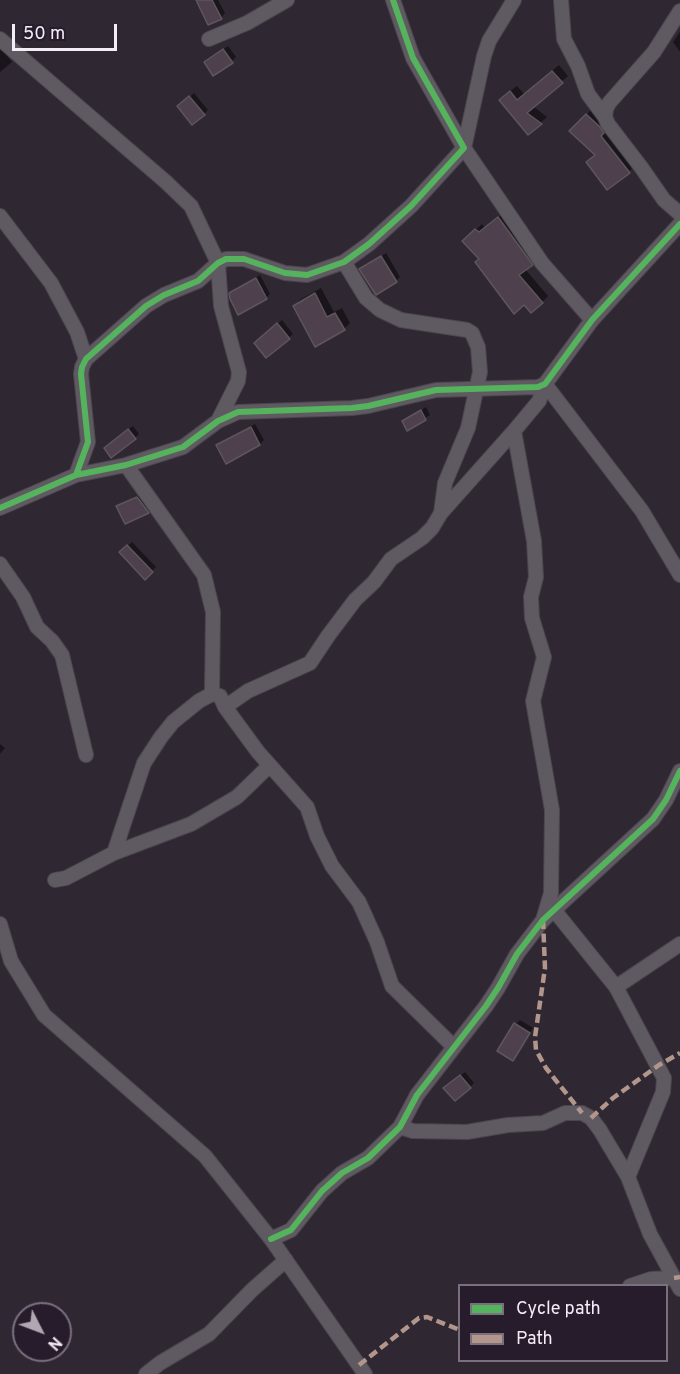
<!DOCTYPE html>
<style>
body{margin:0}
#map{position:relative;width:680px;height:1374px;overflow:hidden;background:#2f2832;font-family:Overpass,sans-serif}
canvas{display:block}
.legend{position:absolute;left:458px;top:1284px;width:210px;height:78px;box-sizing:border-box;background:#271c2b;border:2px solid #796f7d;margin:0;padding:8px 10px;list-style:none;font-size:18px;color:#f4ecf7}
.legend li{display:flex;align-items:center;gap:12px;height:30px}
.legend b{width:30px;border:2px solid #796f7d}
.north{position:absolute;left:12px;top:1302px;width:60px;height:60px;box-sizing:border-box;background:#271c2b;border:2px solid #796f7d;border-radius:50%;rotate:132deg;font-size:16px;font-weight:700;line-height:24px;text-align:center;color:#f4ecf7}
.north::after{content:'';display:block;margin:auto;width:21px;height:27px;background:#afa7b2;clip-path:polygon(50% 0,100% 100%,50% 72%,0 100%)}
.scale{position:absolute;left:12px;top:24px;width:105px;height:27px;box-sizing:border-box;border:3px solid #f4ecf7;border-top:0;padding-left:8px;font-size:18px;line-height:21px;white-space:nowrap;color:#f4ecf7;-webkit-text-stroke:4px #271c2b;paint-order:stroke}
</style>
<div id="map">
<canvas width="680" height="1374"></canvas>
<ul class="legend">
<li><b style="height:8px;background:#56b35d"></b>Cycle path</li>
<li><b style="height:8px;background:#b2968c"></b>Path</li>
</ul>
<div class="north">N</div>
<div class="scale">50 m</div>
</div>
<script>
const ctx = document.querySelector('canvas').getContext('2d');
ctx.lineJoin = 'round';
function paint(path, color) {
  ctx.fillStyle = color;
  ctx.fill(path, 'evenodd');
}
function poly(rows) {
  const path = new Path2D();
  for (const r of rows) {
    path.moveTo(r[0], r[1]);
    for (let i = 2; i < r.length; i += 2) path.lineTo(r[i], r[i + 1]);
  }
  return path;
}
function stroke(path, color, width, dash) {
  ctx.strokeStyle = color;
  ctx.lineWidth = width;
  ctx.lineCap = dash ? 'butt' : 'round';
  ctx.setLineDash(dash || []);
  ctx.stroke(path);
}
paint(poly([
 [197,0,218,0,225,13,221,18],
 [680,32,680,52,673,42],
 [228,46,236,57,232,61,206,62],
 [0,47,12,62,0,72],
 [559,65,568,76,533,106,547,117,529,133,507,93,517,86,524,94],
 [194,93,208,110,204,114,183,102],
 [592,109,634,166,629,172,571,131],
 [505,212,537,258,525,269,548,296,542,302,481,259,464,241,482,224,485,228],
 [386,253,400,277,396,281,361,269],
 [260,275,270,294,266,298,231,293],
 [321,288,334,312,342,308,350,323,344,329,294,306,301,299],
 [282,320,293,334,267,356,260,339],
 [426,407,430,415,407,429,404,421],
 [255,424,264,440,260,444,218,445],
 [133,426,139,434,135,438,110,444],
 [142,494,152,508,148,512,125,522,118,507,122,503],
 [132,542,156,567,145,578,121,552],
 [0,744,5,748,0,754],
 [520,1020,533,1028,513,1059,516,1024],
 [465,1072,474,1083,470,1087,449,1084]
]), '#0007');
const building = poly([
 [196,0,212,0,222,19,208,25,196,0],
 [223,49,233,63,213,76,204,62,223,49],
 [552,71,563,83,527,113,542,124,528,135,499,100,510,91,517,100,552,71],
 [189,96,205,115,192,125,177,106,189,96],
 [586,114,600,127,604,133,601,136,630,173,607,190,586,162,595,155,569,131,586,114],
 [498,217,533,265,519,275,543,303,531,313,524,305,514,314,475,262,479,259,462,241,475,229,479,232,498,217],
 [381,256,397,282,376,295,359,269,381,256],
 [256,278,267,299,238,315,230,299,229,293,256,278],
 [315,293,327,317,335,313,345,330,315,347,293,306,315,293],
 [277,323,290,339,266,358,254,343,277,323],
 [421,410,426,420,407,431,402,421,421,410],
 [251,427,260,445,226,464,216,445,251,427],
 [128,429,136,439,111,458,104,448,128,429],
 [137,497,149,513,125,524,116,506,137,497],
 [127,545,153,572,145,580,119,552,127,545],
 [514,1023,530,1033,513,1061,497,1051,514,1023],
 [460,1075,471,1088,455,1101,443,1088,460,1075]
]);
paint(building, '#4e404c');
stroke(building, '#5d565c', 1.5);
const street = poly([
 [514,0,489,41,484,56,464,148,542,263,592,320],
 [561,0,564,39,578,66,588,94,605,117],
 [680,11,654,52,609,103,606,109,605,117,608,124,641,167,664,200,680,214],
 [0,39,166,182,191,206,218,263,221,306,239,372,238,381,218,421],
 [209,39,247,23,287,0],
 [0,216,51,283,77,332,86,359],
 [545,384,642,511,680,575],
 [126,465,204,575,213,612,212,694],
 [76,475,88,442,81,374,82,367,86,359,146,306,164,295,198,281,218,263,226,259,244,259,285,273,307,275,344,262,369,244,411,206,464,148,413,58,393,0],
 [0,508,76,475,126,465,183,447,218,421,238,412,352,408,368,406,436,390,538,387,545,384,592,320,680,224],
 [441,513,514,431],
 [0,564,23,597,37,627,52,641,62,655,86,755],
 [225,707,248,691,310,663,328,636,355,600,374,582,391,559,422,538,432,528,441,513,445,483,468,428,480,372,478,347,472,333,467,330,401,320,380,310,366,298,344,262],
 [114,853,144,763,161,737,173,722,199,701,212,694,220,696,225,707,258,752,307,807,317,836,332,866,359,902,377,942,392,986,454,1047],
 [55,880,66,878,114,853,191,824,237,797,269,766],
 [554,910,616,987,664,1078,663,1092,628,1177],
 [543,920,551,893,552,810,533,701,544,657,532,618,531,597,536,577,534,541,514,431,539,401,545,384],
 [0,924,11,961,44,1015,205,1156,271,1239,365,1374],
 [616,987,680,944],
 [400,1127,413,1131,467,1132,508,1125,543,1123,565,1113,582,1113,591,1118,600,1130,628,1177,650,1234,680,1289],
 [271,1239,291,1230,322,1191,342,1173,368,1158,400,1127,417,1095,486,1006,498,988,517,954,543,920,653,819,666,800,680,771],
 [630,1286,651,1279,674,1278],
 [146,1374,160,1363,209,1334,252,1290,286,1260]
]);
stroke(street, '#4b464d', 16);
stroke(street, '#5f5a61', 14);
stroke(poly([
 [543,920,545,968,535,1037,536,1050,546,1068,582,1113],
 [591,1118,613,1098,659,1065,680,1053],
 [674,1278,680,1277],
 [359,1365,419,1318,427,1317,460,1330]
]), '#b2968c', 4.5, [9, 4.5]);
stroke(poly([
 [76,475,88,442,81,374,82,367,86,359,146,306,164,295,198,281,218,263,226,259,244,259,285,273,307,275,344,262,369,244,411,206,464,148,413,58,393,0],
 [0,508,76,475,126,465,183,447,218,421,238,412,352,408,368,406,436,390,538,387,545,384,592,320,680,224],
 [271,1239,291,1230,322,1191,342,1173,368,1158,400,1127,417,1095,486,1006,498,988,517,954,543,920,653,819,666,800,680,771]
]), '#56b35d', 6);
</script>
